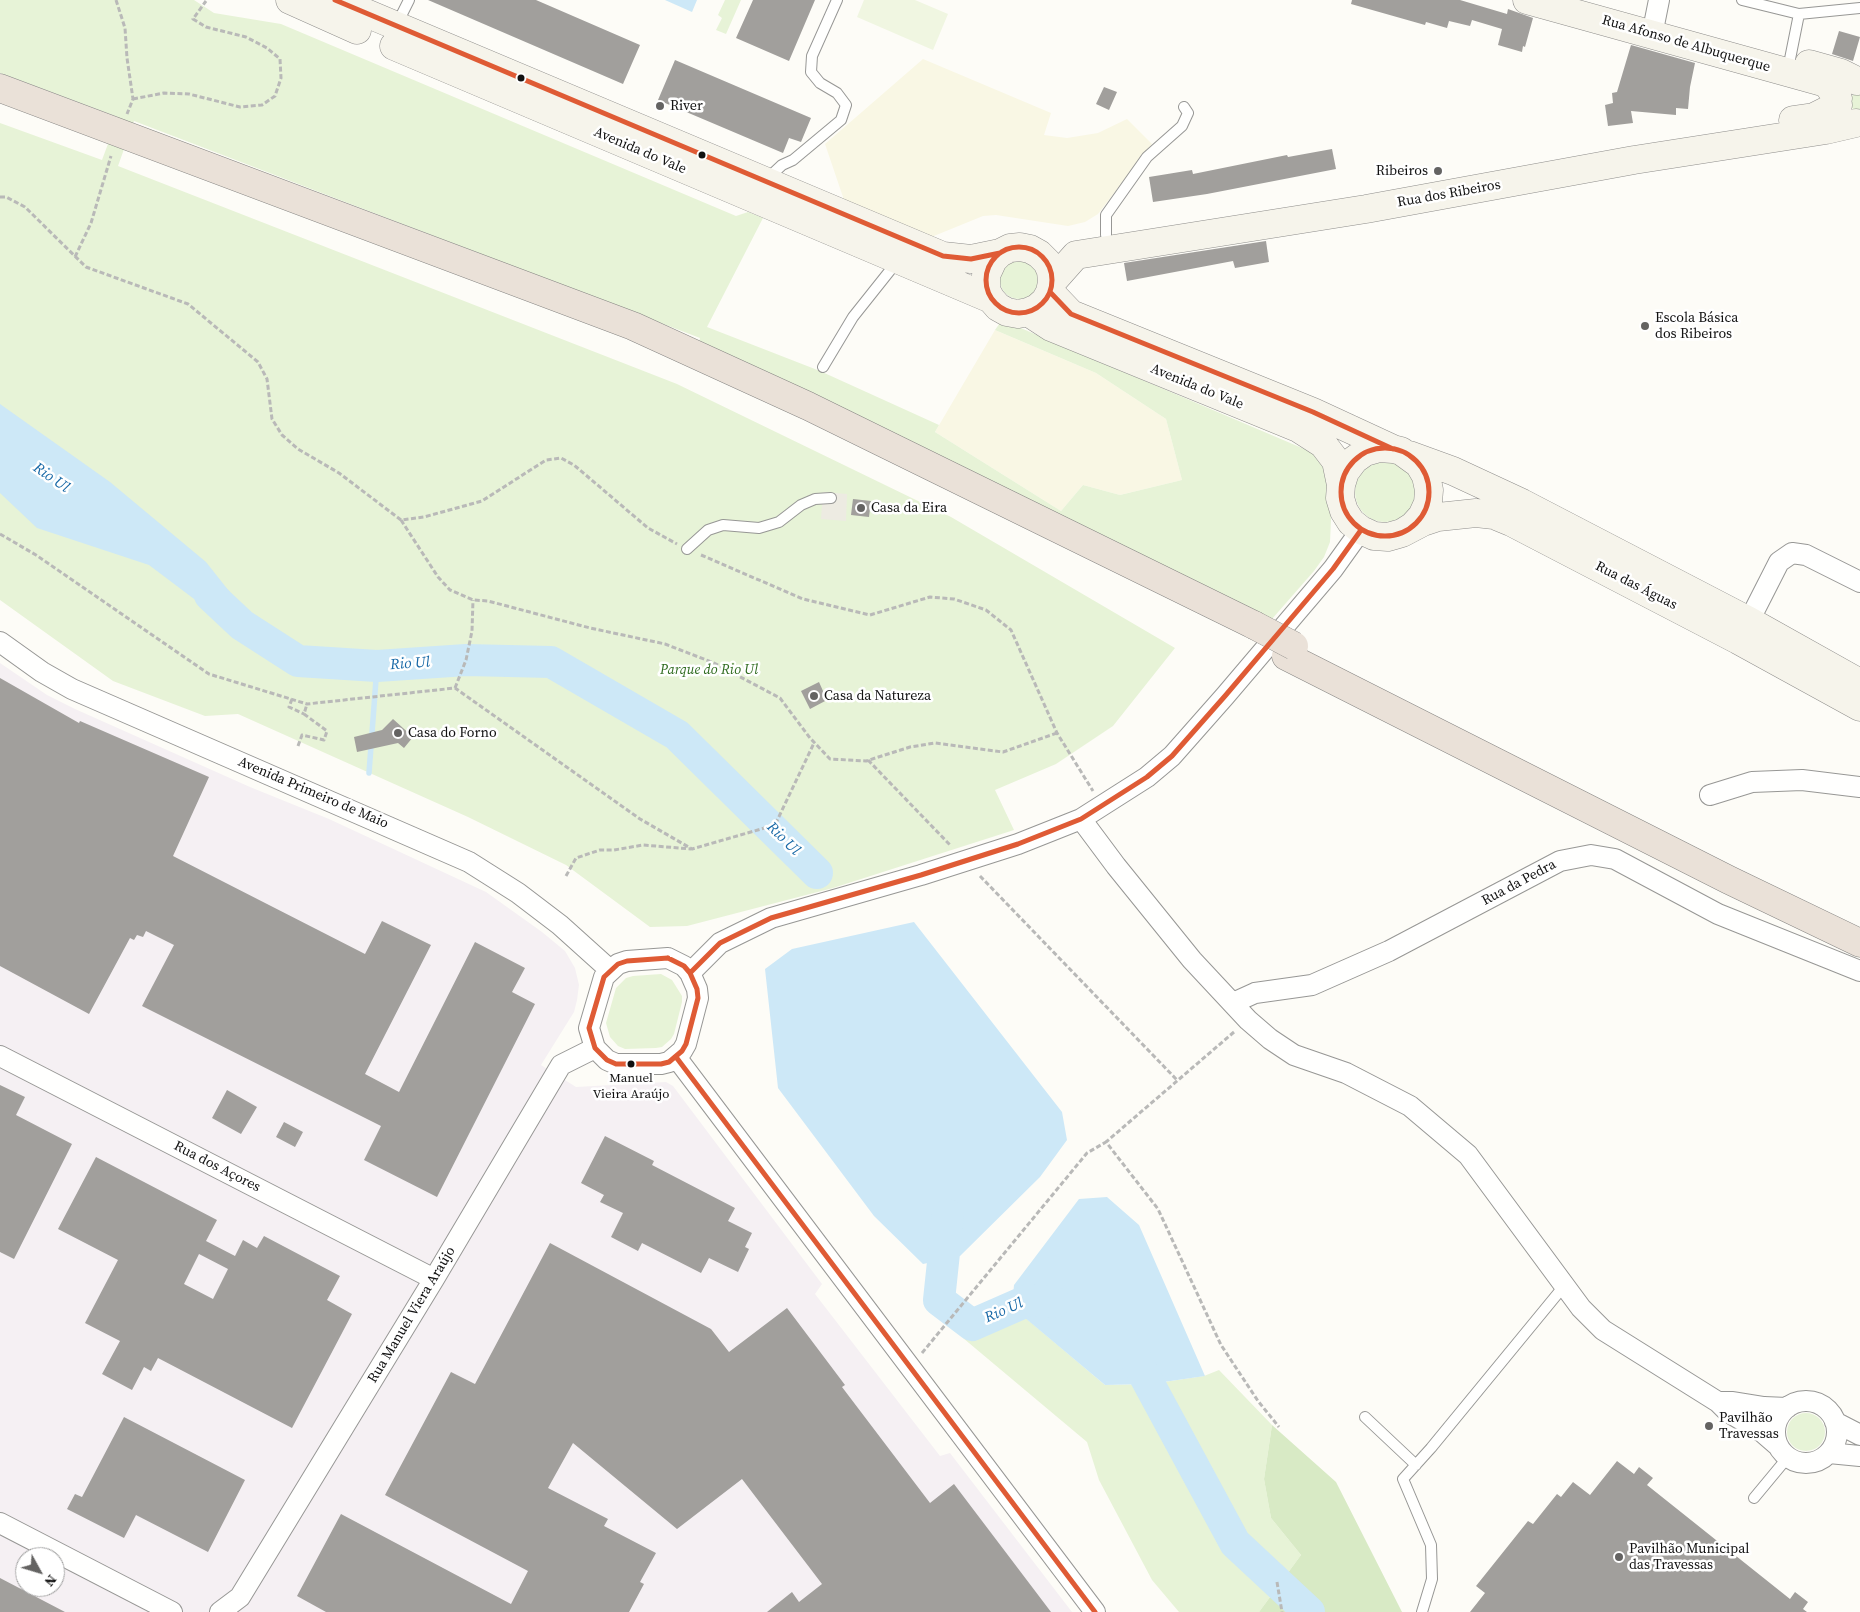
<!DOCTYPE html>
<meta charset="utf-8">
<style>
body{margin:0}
#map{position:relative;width:1860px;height:1612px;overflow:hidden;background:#fdfcf7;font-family:"Source Serif 4",serif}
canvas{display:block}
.north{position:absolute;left:15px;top:1547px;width:50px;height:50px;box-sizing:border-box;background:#fff;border:1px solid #a0a0a0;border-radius:50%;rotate:129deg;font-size:14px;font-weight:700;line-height:20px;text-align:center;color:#111}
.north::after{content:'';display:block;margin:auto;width:18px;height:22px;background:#646362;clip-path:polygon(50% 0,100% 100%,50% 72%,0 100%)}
</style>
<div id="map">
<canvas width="1860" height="1612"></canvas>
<div class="north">N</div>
</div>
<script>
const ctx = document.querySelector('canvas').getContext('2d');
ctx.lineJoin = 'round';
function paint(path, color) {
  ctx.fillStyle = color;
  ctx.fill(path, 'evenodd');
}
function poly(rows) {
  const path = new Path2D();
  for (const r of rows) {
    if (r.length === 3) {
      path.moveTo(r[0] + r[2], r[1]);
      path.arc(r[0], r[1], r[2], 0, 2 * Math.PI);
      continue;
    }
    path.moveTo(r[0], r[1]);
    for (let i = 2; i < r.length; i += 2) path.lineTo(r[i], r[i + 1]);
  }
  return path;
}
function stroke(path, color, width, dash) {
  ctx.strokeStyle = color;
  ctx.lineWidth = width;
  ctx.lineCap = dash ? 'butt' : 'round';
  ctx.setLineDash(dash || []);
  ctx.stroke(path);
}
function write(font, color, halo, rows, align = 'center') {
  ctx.font = font + ' "Source Serif 4",serif';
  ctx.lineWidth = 5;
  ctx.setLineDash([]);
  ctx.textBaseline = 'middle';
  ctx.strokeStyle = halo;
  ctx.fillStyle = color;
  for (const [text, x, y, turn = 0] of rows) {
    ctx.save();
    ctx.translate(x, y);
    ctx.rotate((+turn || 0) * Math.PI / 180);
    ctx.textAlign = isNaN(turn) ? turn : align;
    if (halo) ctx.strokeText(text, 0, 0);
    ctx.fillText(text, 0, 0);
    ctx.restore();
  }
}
paint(poly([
 [0,663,47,695,75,709,250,787,329,819,486,892,542,932,565,951,575,968,579,985,577,1000,574,1012,541,1065,576,1087,666,1082,673,1086,822,1284,815,1294,940,1456,950,1453,1072,1612,0,1612],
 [25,1557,55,1557,55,1587,25,1587]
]), '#f5f0f3');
paint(poly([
 [923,59,1051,113,1044,135,1067,138,1098,133,1127,119,1152,144,1098,214,1085,222,1068,226,996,215,983,216,929,238,844,200,825,144],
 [995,330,1096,373,1166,419,1182,480,1120,495,1083,485,1061,511,935,432]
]), '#f9f7e4');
paint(poly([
 [0,0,194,0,214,13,281,24,736,216,748,212,763,218,707,327,820,371,939,425,935,432,1061,511,1083,485,1120,495,1182,480,1166,419,1096,373,995,330,1002,320,1316,454,1326,472,1330,497,1331,520,1330,542,1324,557,1314,571,1272,619,699,343,700,338,134,121,118,166,677,384,951,517,1175,648,1113,726,1056,764,995,790,1014,830,833,888,687,926,650,927,566,865,468,817,238,714,205,716,113,681,0,600,0,123,102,160,118,117,0,73],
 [725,0,741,0,726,34,716,30,722,18,718,15],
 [1860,92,1860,112,1855,111,1851,107,1851,97,1855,93],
 [1019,280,19],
 [1385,492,30],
 [661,974,672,980,682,996,682,1002,674,1034,671,1039,662,1047,656,1048,625,1049,618,1046,610,1037,606,1023,616,988,626,978,633,976],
 [1015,1309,1105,1385,1150,1384,1204,1376,1219,1370,1272,1425,1264,1479,1271,1518,1301,1555,1259,1612,1179,1612,1152,1580,1099,1480,1087,1442,963,1338],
 [1806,1432,19]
]), '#e7f3d7');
paint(poly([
 [1272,1425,1336,1482,1402,1612,1259,1612,1301,1555,1271,1518,1264,1479]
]), '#d8eac5');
paint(poly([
 [864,0,915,0,948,14,933,50,857,17]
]), '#f0f6e1');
paint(poly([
 [823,492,847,494,846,521,821,519]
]), '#edebe2');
paint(poly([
 [665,0,697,0,692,12],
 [0,404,110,482,206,562,244,610,242,625,214,614,149,565,37,528,0,493],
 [914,922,1062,1112,1067,1140,1040,1177,960,1256,923,1264,874,1216,778,1088,765,969,792,949],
 [1107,1197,1139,1225,1205,1376,1150,1384,1105,1385,1012,1307,1014,1285,1079,1199]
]), '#cde8f7');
stroke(poly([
 [369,773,377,666]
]), '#cde8f7', 5.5);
stroke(poly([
 [210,595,242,625,298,661,377,666,466,660,551,662,677,735,817,873],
 [948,1215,939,1300,972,1325,1029,1300,1054,1302],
 [1128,1345,1235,1543,1309,1612]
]), '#cde8f7', 32);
paint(poly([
 [428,0,536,0,640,45,623,84],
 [753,0,815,0,789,61,736,38],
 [1352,0,1460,0,1507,14,1508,9,1533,18,1525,47,1523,46,1522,52,1498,45,1502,29,1472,20,1470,26,1449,21,1447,28,1426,22,1425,25,1351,4],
 [1839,31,1860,37,1853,61,1832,54],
 [1631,45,1695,63,1690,87,1688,109,1676,108,1676,115,1631,111,1633,123,1608,126,1605,105,1613,103,1612,93,1617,92],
 [675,60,811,118,801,142,789,138,783,153,658,100],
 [1104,87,1117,92,1109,110,1096,104],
 [1332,149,1336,169,1207,194,1153,202,1149,177,1192,170,1193,174,1287,155,1288,157],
 [1266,241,1269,262,1235,268,1233,261,1127,281,1124,263],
 [853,499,871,501,869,517,851,515],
 [0,678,79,723,80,721,209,777,173,856,365,954,382,921,431,945,365,1074,399,1092,475,942,525,968,512,992,535,1004,437,1197,364,1160,381,1126,142,1006,174,945,146,931,143,937,137,935,134,940,130,938,89,1014,0,966],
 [819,682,827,700,810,709,801,691],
 [393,719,413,737,404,748,398,743,357,752,354,737,382,730],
 [0,1085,25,1097,16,1115,72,1144,14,1259,0,1252],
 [227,1090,257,1107,241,1134,212,1118],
 [284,1122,303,1132,295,1147,276,1137],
 [605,1136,654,1161,652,1165,735,1208,728,1221,752,1233,745,1247,749,1249,738,1272,709,1258,701,1273,642,1243,638,1251,611,1237,623,1213,600,1202,604,1195,581,1183],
 [96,1157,217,1220,206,1241,235,1256,243,1240,257,1248,264,1236,340,1276,327,1300,352,1314,292,1428,158,1358,151,1371,144,1367,132,1390,102,1374,120,1341,85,1323,118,1260,58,1229],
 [199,1254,228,1269,213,1299,184,1284],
 [550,1243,711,1329,729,1352,787,1308,845,1385,842,1387,930,1503,954,1484,1051,1612,767,1612,792,1592,799,1602,822,1584,742,1479,677,1529,573,1443,548,1488,608,1519,604,1526,656,1553,640,1582,644,1584,629,1612,326,1612,297,1596,341,1514,511,1604,528,1571,385,1495,451,1372,475,1384],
 [124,1417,245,1480,208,1552,136,1515,124,1538,67,1509,75,1494,82,1497],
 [1617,1461,1634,1474,1639,1467,1653,1478,1647,1485,1790,1599,1795,1592,1808,1602,1803,1609,1807,1612,1470,1612,1485,1593,1476,1586,1528,1521,1533,1524,1557,1494,1561,1497,1573,1482,1590,1495],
 [0,1578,65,1612,0,1612]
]), '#a19f9c');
const lane = poly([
 [1742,0,1799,14,1860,8],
 [396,26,409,0],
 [1790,59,1799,14],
 [766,180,782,165,793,160,841,120,846,105,837,93,820,83,811,72,812,56,837,0],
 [1106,235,1106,215,1147,157,1182,126,1188,113,1184,107],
 [823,367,853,317,892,268,895,261],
 [687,549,708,530,723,525,759,528,779,522,801,505,815,499,831,498],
 [1365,1417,1416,1465],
 [1754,1498,1788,1457],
 [1422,1612,1432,1579,1431,1545,1403,1479,1431,1448,1564,1286]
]);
const street = poly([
 [1652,35,1659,0],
 [1749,621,1779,562,1792,553,1806,555,1860,582],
 [0,642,42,672,72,689,469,862,518,893,560,925,610,970],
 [1710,795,1752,782,1802,780,1860,787],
 [1081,819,1116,866,1192,960,1248,1020,1270,1039,1294,1055,1346,1073,1410,1106,1468,1155,1581,1308,1603,1330,1718,1402,1728,1412,1762,1432,1777,1445],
 [668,958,684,966,690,973,697,989,698,998,686,1044,682,1051,669,1062,661,1064,616,1064,607,1060,595,1048,589,1028,604,977,618,964,627,961,668,958],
 [690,973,720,943,771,918,921,875,1018,844,1081,819,1147,777,1172,756,1225,696,1333,569,1361,530],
 [1233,1003,1255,993,1312,985,1389,951,1560,861,1591,855,1615,859,1718,914,1860,971],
 [0,1056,434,1279],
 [676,1057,1095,1612],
 [1806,1432,31],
 [1718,1402,1733,1402,1764,1407,1787,1408],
 [1835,1422,1860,1435],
 [1829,1453,1860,1456],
 [0,1523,172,1612],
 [220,1612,240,1597,434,1279,561,1065,595,1048]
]);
const secondary = poly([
 [290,0,357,30],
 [335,0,943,256,971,259,1000,253,1010,248,1020,247,1030,249,1039,254,1047,262,1051,271,1052,282,1050,292,1045,301,1037,308,1028,312,1018,314,1007,312,998,307,991,299,986,290,986,275,993,260,1000,253],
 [1527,0,1826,83,1838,98],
 [394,46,991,299],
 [1809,64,1841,73,1857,81],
 [1793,120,1814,117,1838,105],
 [1052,282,1076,255,1366,209,1634,160,1826,130,1856,123],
 [1050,292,1071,314,1313,412,1393,449],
 [1028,312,1051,327,1298,428,1323,444,1336,461,1341,485],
 [1409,455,1453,471,1522,503,1749,621,1860,683],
 [1402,533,1413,526,1422,516,1428,503,1429,490,1426,476,1419,464,1401,451,1393,449,1379,448,1365,452,1354,460,1345,472,1341,485,1340,498,1344,511,1351,522,1361,530,1374,536,1388,537,1402,533,1423,522,1438,517,1476,513,1494,515,1511,522,1738,640,1860,707]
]);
const highway = poly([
 [0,88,633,326,808,406,1254,625],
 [1286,656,1729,880,1860,943]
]);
stroke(lane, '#979795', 12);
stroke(street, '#979795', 22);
stroke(secondary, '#8e8d8b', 29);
stroke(highway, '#858482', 29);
stroke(poly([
 [116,0,125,28,127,58,133,99,127,114],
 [133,99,164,93,189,94,240,107,262,105,275,96,281,78,280,59,267,48,246,37,206,27,193,19,206,1],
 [0,197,6,197,25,207,86,267,188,304,258,362,267,379,272,419,282,435,298,449,339,473,401,520,424,517,482,501,546,460,561,458,574,465,648,528,677,544],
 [75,257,91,223,111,156],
 [401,520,438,577,450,590,473,600,488,601,590,628,665,644,714,663,780,698,810,738,830,759,866,761,910,747,935,743,1003,752,1057,733],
 [0,534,36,555,209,674,307,704,455,688,640,819,692,849,775,825,814,743],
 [701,555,803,599,870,615,930,597,954,599,986,610,1011,630,1057,733,1093,791],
 [455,688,466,660,472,631,473,600],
 [292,699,289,707,304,714],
 [298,746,302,735,324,740,327,731,304,714,307,704],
 [868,760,951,846],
 [566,876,576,858,600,850,614,850,643,845,691,849],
 [980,876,1177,1080],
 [1234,1032,1106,1142,1158,1209,1221,1345,1258,1401,1279,1427],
 [922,1353,1087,1153,1106,1142],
 [1277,1582,1282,1612]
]), '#b9b9b8', 3, [5, 2.5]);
stroke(lane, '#fffffe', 10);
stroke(street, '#fffffe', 20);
stroke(secondary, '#f6f4eb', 28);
stroke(highway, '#eae1d8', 28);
const highwayBridge = poly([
 [1254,625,1294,646]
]);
stroke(highwayBridge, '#858482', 29, []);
stroke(highwayBridge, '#eae1d8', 28);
stroke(poly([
 [335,0,943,256,971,259,1000,253],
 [1019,280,33],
 [1050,292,1071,314,1313,412,1393,449],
 [1385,492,44],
 [668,958,684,966,690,973,697,989,698,998,686,1044,682,1051,669,1062,661,1064,616,1064,607,1060,595,1048,589,1028,604,977,618,964,627,961,668,958],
 [690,973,720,943,771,918,921,875,1018,844,1081,819,1147,777,1172,756,1225,696,1333,569,1361,530],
 [676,1057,1095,1612]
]), '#df5b35', 5);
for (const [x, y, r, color] of [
 [521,78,4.5,"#111"],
 [660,106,5,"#646362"],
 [702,155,4.5,"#111"],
 [1438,171,5,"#646362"],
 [1645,326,5,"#646362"],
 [861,508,5,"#646362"],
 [814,696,5,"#646362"],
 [398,733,5,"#646362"],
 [631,1064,4.5,"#111"],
 [1709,1426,5,"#646362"],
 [1619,1557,5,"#646362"]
]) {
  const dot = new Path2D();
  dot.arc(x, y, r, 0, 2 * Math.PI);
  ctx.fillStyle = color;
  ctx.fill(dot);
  stroke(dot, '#fff', 2);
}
write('13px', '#111', '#fff', [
 ["Manuel",631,1079],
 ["Vieira Araújo",631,1095]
]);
write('14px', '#111', '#fff', [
 ["Rua Afonso de Albuquerque",1686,44,16],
 ["Avenida do Vale",640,151,23],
 ["Rua dos Ribeiros",1449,194,-10],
 ["Avenida do Vale",1197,387,22],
 ["Rua das Águas",1636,586,27],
 ["Avenida Primeiro de Maio",313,793,23],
 ["Rua da Pedra",1519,883,-28],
 ["Rua dos Açores",217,1167,27],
 ["Rua Manuel Viera Araújo",412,1315,-59]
]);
write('14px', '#111', '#fff', [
 ["River",670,106],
 ["Ribeiros",1428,171,"right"],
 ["Escola Básica",1655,318],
 ["dos Ribeiros",1655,334],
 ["Casa da Eira",871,508],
 ["Casa da Natureza",824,696],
 ["Casa do Forno",408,733],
 ["Pavilhão",1719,1418],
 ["Travessas",1719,1434],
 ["Pavilhão Municipal",1629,1549],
 ["das Travessas",1629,1565]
], 'left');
write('italic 14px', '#2f6b1f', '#fff', [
 ["Parque do Rio Ul",709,670]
]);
write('italic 15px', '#1768a6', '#fff', [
 ["Rio Ul",51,478,35],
 ["Rio Ul",410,664,-4],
 ["Rio Ul",783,839,45],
 ["Rio Ul",1004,1311,-24]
]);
</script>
